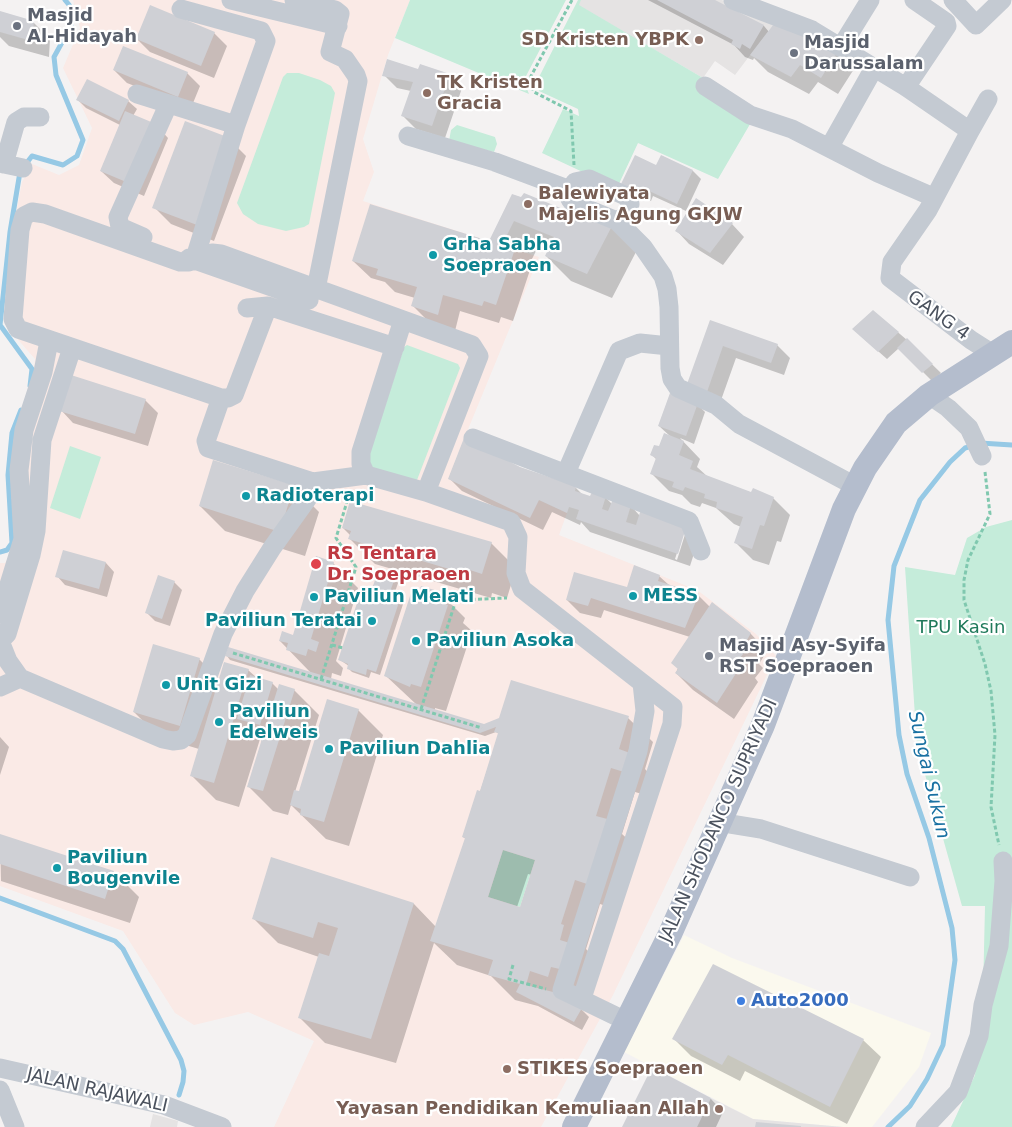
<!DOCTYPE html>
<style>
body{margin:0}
canvas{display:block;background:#f4f2f2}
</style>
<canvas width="1012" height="1127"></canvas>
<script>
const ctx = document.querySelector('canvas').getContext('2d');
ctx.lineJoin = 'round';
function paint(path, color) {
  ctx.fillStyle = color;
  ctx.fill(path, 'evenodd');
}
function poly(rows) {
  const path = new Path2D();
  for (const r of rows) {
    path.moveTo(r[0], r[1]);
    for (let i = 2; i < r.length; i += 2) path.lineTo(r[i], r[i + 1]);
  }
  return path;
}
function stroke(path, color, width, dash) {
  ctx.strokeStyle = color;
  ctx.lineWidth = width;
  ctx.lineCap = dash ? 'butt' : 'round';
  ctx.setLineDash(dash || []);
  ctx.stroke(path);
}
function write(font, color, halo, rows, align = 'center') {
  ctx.font = font + ' "DejaVu Sans",sans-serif';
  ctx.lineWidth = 4.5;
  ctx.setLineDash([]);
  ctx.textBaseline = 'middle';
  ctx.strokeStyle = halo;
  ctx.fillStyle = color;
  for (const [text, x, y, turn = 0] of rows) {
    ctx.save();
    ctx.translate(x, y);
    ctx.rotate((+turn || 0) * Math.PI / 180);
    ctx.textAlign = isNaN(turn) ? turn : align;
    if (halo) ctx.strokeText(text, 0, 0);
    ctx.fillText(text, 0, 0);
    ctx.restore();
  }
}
paint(poly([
 [684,935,732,958,931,1033,919,1067,872,1127,843,1127,753,1119,624,1052]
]), '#fbf9ee');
paint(poly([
 [581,0,722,0,773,25,735,75,715,61,703,78,578,5],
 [711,1098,753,1119,843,1127,697,1127],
 [153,1114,178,1121,177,1127,150,1127]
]), '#e5e3e3');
paint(poly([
 [73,0,410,0,388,55,363,139,374,172,363,201,539,257,455,461,567,513,559,535,697,590,756,634,776,656,613,995,541,1127,274,1127,314,1041,248,1012,194,1025,175,1013,123,931,0,886,0,563,5,563,18,540,35,359,6,326,13,230,22,182,32,164,59,175,79,165,92,128,63,68,80,28]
]), '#faeae6');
paint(poly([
 [410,0,566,0,526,76,525,84,529,94,395,38],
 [578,0,581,0,579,5,703,78,753,119,718,179,638,143,617,188,542,153,563,109,579,116,578,109,539,91,536,83],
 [287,73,299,73,320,80,331,86,335,93,309,224,304,227,286,231,258,224,243,214,237,203,283,77],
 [457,125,495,137,497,144,494,152,449,141,451,130],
 [407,345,458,364,460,368,417,480,374,472,368,459,404,347],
 [70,446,101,457,80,519,50,508],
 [1012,520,1012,1127,951,1127,975,1075,983,993,985,906,962,906,917,746,905,567,955,575,967,538,986,527],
 [503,850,535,860,520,907,488,897]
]), '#c5ecda');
paint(poly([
 [648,0,712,0,764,26,769,32,837,52,854,69,838,94,818,82,809,94,768,72,754,58,753,60,745,57,734,45],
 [0,13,33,22,50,39,49,57,9,46,0,37],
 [214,33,227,46,214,78,150,52,137,39],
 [114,70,187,73,200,86,191,108,127,83],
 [419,71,449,75,462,88,445,138,416,129,403,116,411,91,397,88,384,75],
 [78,100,128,101,137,109,133,116,156,125,168,138,144,196,114,183,101,171,120,125,86,108],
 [229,139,246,156,214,241,171,224,154,207],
 [662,156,693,171,701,179,686,211,653,196,651,201,631,192,657,166],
 [513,195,611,227,636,252,612,298,571,281,546,256,549,249,539,245,529,265,531,267,513,321,501,317,499,323,460,311,455,331,430,323,413,306,415,298,395,292,385,282,371,278,353,261,490,242],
 [732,224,744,237,723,265,689,244,677,231],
 [873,311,907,340,941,373,932,381,899,348,887,359,862,337],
 [710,321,777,345,790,358,784,375,736,358,720,403,701,396],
 [145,400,158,413,148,446,73,423,61,410],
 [697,404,705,412,694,444,680,438,700,459,697,467,708,477,752,493,773,498,790,515,781,542,777,541,769,565,753,560,736,543,741,527,734,524,716,508,702,503,700,507,691,504,682,495,669,491,652,474,657,460,652,455,671,437,659,426],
 [464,440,520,468,576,488,583,495,591,497,593,493,605,497,612,504,613,500,631,506,640,516,642,507,687,522,700,535,690,566,590,532,581,522,580,525,552,512,543,530,462,491,449,478],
 [685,528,687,528,677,560,675,559],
 [214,462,294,487,319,512,305,556,225,531,200,506],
 [343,528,491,543,516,568,507,598,492,593,491,598,375,564,350,539,351,536],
 [64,552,106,563,114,572,107,597,65,585,57,576],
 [333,563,358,588,336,661,343,668,341,676,332,673,331,679,417,705,386,676,418,597,440,593,465,618,463,623,472,631,446,711,435,708,435,711,484,725,628,718,653,742,645,769,654,779,649,796,635,792,622,834,635,846,615,909,600,904,586,949,588,951,581,1009,589,1017,582,1030,538,1006,515,1000,491,976,457,965,434,943,396,1063,325,1043,300,1018,319,957,278,943,253,918,272,858,414,904,436,927,466,839,463,837,480,792,499,734,496,732,485,736,230,660,227,656,311,673,280,641,293,636],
 [528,874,532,875,521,908,517,907],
 [659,576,669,585,698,595,710,607,750,633,767,651,759,664,763,668,755,678,758,682,734,719,693,690,676,673,690,637,604,610,601,618,580,613,567,600,628,589],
 [395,579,398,583,395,592,405,598,380,675,371,672,369,678,352,672,348,668,349,666,340,660,371,595],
 [174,582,182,590,170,626,155,621,147,613],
 [199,659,220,680,248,670,257,678,272,683,278,689,294,690,319,715,295,792,299,793,358,710,383,735,349,846,326,839,291,805,288,815,273,811,248,786,262,742,260,739,239,807,216,800,191,775,199,749,159,737,134,712],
 [0,737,9,747,0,775],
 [0,835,114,872,139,897,130,923,1,881],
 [674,1039,863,1040,881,1057,847,1124,745,1071,740,1081,691,1056],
 [653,1069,711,1099,723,1112,716,1127,623,1127]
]), '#0003');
stroke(poly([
 [25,165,32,156,63,165,77,156,83,140,56,75,54,57,71,26,70,6,65,0],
 [20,172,10,232,0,325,32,369,30,386],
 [980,443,1012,445],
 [0,552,7,550,12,543,8,475,12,433,21,410],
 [0,898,115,941,123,949,181,1060,184,1071,183,1082,179,1095],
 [888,1127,910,1106,927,1079,943,1045,955,960,952,928,929,838,907,774,899,735,888,620,894,566,920,500,950,462,965,448,972,446]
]), '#96c9e5', 5);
paint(poly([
 [657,0,715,0,764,25,750,49,742,44,740,49,731,44,733,40],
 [150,5,215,32,201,66,136,39],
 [0,11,34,21,32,41,0,32],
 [773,25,783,27,838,51,821,78,800,65,791,77,750,55],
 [123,46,188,72,178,97,113,70],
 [387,59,418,69,420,64,450,74,432,126,401,116,413,82,382,76],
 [87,79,129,100,119,121,76,100],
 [125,111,156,124,131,184,100,171],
 [185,121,230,138,197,225,152,208],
 [635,155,656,165,661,155,693,170,677,204,645,189,642,194,621,184],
 [524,193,580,216,583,212,612,226,587,274,545,256,554,237,514,221,502,245,515,249,496,305,484,301,482,306,443,295,438,315,411,306,417,287,376,275,378,269,352,261,370,204,489,241,512,194,521,197],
 [696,198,733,223,710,253,675,231],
 [873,310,899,332,878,352,852,329],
 [710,320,778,344,771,363,723,346,707,392,687,384],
 [907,338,933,364,922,373,897,348],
 [71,375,146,399,135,434,59,411],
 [670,393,698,403,686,436,658,426],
 [664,433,684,441,679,455,693,461,690,469,751,492,753,488,774,497,764,526,760,525,752,549,734,543,743,517,716,508,717,502,704,498,705,494,685,487,683,491,672,487,674,482,650,474,656,458,650,455,654,445,659,446],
 [464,438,520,467,576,486,575,491,590,496,592,492,606,496,602,509,608,511,613,499,631,505,626,522,636,525,642,506,688,521,678,554,576,519,579,510,569,507,567,513,539,500,530,518,448,479],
 [213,460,294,485,280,532,199,506],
 [350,501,492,542,482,574,467,569,466,574,348,539,351,531,342,528],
 [63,550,106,562,99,589,55,577],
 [316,556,334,562,311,639,319,642,316,652,308,649,306,656,286,650,288,643,279,641,282,631,293,635],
 [634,565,660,575,658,581,699,594,685,628,591,598,588,606,566,600,574,572,627,587],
 [378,572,395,578,391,589,402,593,376,672,367,669,366,675,347,669,348,664,338,660,361,591,370,594],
 [158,575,175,581,162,619,145,613],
 [421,586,441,592,438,602,448,605,421,687,411,684,410,687,384,676,411,593,418,595],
 [712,602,751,633,743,647,746,650,738,661,742,664,717,703,675,673,678,669,671,663],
 [153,644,200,658,180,726,133,712],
 [228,647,484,724,499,718,511,680,629,716,619,749,630,753,624,772,611,768,596,816,611,820,590,885,575,880,561,924,564,925,560,940,573,944,564,970,551,967,548,977,530,971,526,985,553,992,582,1008,574,1022,516,992,520,984,488,975,493,960,430,941,465,838,462,837,477,790,480,791,498,733,494,732,496,727,480,733,225,656],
 [503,850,535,860,520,907,488,897],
 [224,662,249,669,214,783,190,776],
 [250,675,273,682,260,725,237,719],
 [279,684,295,689,263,791,247,787],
 [327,699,359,709,324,822,300,815,301,809,290,805,294,790,299,791],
 [0,834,114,871,105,899,0,864],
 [271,857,414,903,371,1039,298,1018,319,953,329,956,338,928,318,922,313,938,252,919],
 [713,964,864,1039,830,1107,728,1055,722,1065,672,1039],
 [652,1067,711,1098,697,1127,622,1127],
 [756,1122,801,1126,801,1127,755,1127]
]), '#cfd0d5');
stroke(poly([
 [572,0,531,76,530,83,534,92,571,111,574,165],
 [985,472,990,514,968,560,964,580,964,600,985,664,991,691,995,735,991,807,999,845],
 [332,645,343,648],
 [233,653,482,728],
 [321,679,356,567,336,538,349,495],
 [421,709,456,600,507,598],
 [513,965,509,979,546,989]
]), '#80c8af', 3, [4, 2.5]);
stroke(poly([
 [231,0,338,26],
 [294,0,335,10,340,14,330,52,345,59,356,75,358,81,316,289],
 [733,0,812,30,906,87,970,131,928,210,892,262,890,278,971,340,993,354],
 [953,0,976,25,1002,0],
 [181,9,261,31,266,41,236,125,194,261],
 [841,47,870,0],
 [705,86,750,115,792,129,878,173,933,197],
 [906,87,947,26,946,22,914,0],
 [137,94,236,125],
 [970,131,988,99],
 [408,136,495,162,570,190,570,199,573,203,617,221,643,247,663,276,667,289,669,307,670,368,672,379,678,388,716,405,739,424,855,486],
 [829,148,874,68],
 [0,163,23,168],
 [4,164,16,122,24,117,40,117],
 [570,190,575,182,589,179,628,197,630,204,627,215,617,221],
 [143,237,120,227,118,217,168,105],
 [189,258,309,300],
 [247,308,268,306,395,347],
 [403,320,361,452,361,464,366,475,426,492,511,522,518,537,516,573,522,589,673,707,672,724,582,998],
 [929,395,948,408,969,428,982,456],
 [221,398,228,398,234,395,268,306],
 [473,438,689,521,701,551],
 [566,473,619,351,640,343,669,346],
 [313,482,366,475],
 [0,614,23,539,19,470,24,430,43,372,49,341],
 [0,641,7,634,31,555,36,531,42,440,72,348],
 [0,641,8,661,20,678,0,687],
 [20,678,163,739,173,741,181,740,187,735,223,634,245,591,272,548,310,495,313,482,208,448,206,441,221,398,18,329,13,319,20,230,24,216,32,212,45,214,180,262,189,262,212,253,221,254,472,345,479,356,426,492],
 [718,822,761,829,910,877],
 [628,1022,562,990,638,751,645,711,642,683],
 [0,1068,164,1105,222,1127],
 [0,1090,15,1127],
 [925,1127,958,1092,979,1036,983,1005,999,946,1004,881,1003,861]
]), '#c4cad2', 19);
stroke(poly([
 [574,1127,670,934,763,725,844,509,865,468,896,423,929,395,1012,342]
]), '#b4bdcd', 24);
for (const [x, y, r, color] of [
 [17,26,5,"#6b7280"],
 [699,40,5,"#8d6e63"],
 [794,53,5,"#6b7280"],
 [427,93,5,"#8d6e63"],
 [528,204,5,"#8d6e63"],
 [433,255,5,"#0f9aa8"],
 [246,496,5,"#0f9aa8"],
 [316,564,6,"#e0444e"],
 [633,596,5,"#0f9aa8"],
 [314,597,5,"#0f9aa8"],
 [372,621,5,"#0f9aa8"],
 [416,641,5,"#0f9aa8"],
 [709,656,5,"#6b7280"],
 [166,685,5,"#0f9aa8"],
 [219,722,5,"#0f9aa8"],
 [329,749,5,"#0f9aa8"],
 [57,868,5,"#0f9aa8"],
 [741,1001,5,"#3f7fe0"],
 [507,1069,5,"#8d6e63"],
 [719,1109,5,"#8d6e63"]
]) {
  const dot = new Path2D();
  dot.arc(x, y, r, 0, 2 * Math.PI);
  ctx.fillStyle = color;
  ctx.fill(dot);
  stroke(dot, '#fff', 2);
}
write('bold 18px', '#5b616d', '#fff', [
 ["Masjid",27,16],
 ["Al-Hidayah",27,37],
 ["Masjid",804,43],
 ["Darussalam",804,64],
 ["Masjid Asy-Syifa",719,646],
 ["RST Soepraoen",719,667]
], 'left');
write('bold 18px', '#785e54', '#fff', [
 ["SD Kristen YBPK",689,40,"right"],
 ["TK Kristen",437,83],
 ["Gracia",437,104],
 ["Balewiyata",538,194],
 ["Majelis Agung GKJW",538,215],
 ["STIKES Soepraoen",517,1069],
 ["Yayasan Pendidikan Kemuliaan Allah",709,1109,"right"]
], 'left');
write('bold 18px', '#0d838f', '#fff', [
 ["Grha Sabha",443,245],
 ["Soepraoen",443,266],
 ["Radioterapi",256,496],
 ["MESS",643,596],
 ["Paviliun Melati",324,597],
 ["Paviliun Teratai",362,621,"right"],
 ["Paviliun Asoka",426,641],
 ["Unit Gizi",176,685],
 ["Paviliun",229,712],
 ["Edelweis",229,733],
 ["Paviliun Dahlia",339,749],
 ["Paviliun",67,858],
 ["Bougenvile",67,879]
], 'left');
write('18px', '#4b525e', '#fff', [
 ["GANG 4",938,316,36],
 ["JALAN SHODANCO SUPRIYADI",719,821,-66],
 ["JALAN RAJAWALI",97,1091,13]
]);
write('bold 18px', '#be3a42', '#fff', [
 ["RS Tentara",327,554],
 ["Dr. Soepraoen",327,575]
], 'left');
write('18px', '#207a5b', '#fff', [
 ["TPU Kasin",961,628]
]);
write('bold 18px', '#366cbe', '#fff', [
 ["Auto2000",751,1001]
], 'left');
write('italic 19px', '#1971a2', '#fff', [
 ["Sungai Sukun",928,775,77]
]);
</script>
